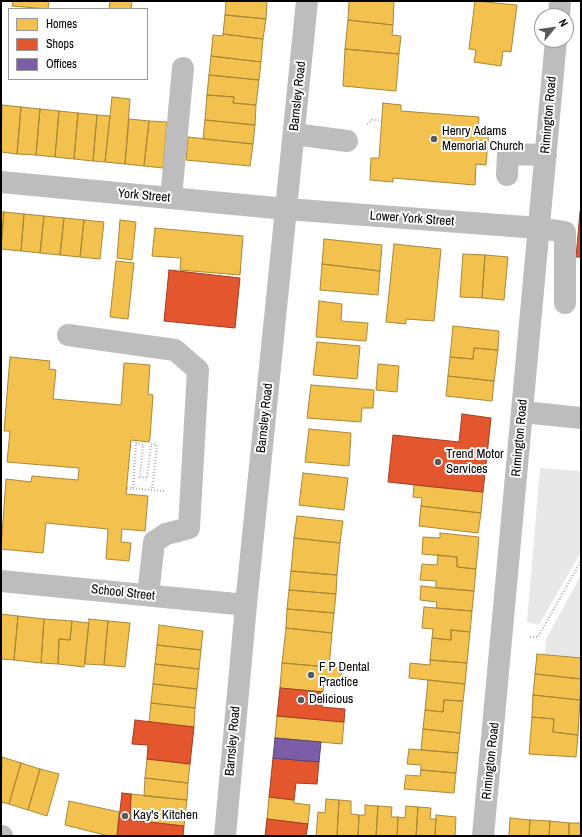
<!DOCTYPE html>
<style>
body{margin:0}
#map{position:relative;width:582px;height:837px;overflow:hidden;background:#fff;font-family:"Archivo Narrow",sans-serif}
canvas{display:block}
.frame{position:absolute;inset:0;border:2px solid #000;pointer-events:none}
.legend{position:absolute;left:8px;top:8px;width:140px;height:72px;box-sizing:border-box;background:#fff;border:1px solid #999;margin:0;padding:5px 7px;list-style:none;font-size:12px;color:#000}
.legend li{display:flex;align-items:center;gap:8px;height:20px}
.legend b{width:20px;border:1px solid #999}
.north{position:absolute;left:534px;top:8px;width:40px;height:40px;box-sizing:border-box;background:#fff;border:1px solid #999;border-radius:50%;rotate:61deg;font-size:11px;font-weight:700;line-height:16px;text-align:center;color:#000}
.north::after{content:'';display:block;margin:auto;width:14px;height:18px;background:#595959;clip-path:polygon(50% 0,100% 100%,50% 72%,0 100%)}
</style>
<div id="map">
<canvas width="582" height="837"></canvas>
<div class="frame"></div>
<ul class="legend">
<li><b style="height:11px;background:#f2c14e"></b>Homes</li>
<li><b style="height:11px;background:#e4572e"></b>Shops</li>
<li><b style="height:11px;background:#7b5ea7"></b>Offices</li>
</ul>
<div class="north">N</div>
</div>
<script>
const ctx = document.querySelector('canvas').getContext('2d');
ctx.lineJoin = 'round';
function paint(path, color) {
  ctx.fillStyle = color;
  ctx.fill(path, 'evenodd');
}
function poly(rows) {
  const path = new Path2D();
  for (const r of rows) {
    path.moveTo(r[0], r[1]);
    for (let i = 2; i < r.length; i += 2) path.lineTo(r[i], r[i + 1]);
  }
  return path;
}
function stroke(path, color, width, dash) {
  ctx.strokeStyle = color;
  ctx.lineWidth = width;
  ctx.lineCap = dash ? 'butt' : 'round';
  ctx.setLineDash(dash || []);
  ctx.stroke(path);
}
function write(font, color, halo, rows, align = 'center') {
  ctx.font = font + ' "Archivo Narrow",sans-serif';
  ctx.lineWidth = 4;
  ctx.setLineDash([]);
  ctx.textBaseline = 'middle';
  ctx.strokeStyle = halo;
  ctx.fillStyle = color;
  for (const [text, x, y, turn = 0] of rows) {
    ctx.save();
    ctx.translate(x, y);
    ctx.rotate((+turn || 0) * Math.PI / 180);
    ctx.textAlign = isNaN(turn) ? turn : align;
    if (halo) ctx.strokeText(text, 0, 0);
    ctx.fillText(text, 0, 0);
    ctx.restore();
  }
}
paint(poly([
 [540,468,581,471,581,552,539,625,527,622],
 [581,575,581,658,545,655,546,639]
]), '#e8e8e8');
const homes = poly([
 [13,1,49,1,48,9,12,6,13,1],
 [110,1,132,1,131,9,109,9,110,1],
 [226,1,267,1,266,19,225,15,226,1],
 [349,1,394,1,393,25,348,20,349,1],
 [475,1,517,5,511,52,503,51,501,66,474,62,476,50,469,49,475,1],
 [225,15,266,19,263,39,223,34,225,15],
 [348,20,393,25,392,35,401,36,399,54,345,49,348,20],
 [223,34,263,39,261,62,211,56,213,35,223,36,223,34],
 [345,49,399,54,396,91,343,86,345,49],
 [211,56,261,62,259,80,209,75,211,56],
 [209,75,259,80,256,105,233,103,234,97,207,95,209,75],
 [207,95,234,97,233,103,256,105,255,125,205,120,207,95],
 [112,97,130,99,125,164,105,162,112,97],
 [383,103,401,105,401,111,479,117,478,130,489,130,486,165,476,164,475,185,393,178,393,182,370,180,371,158,379,158,383,103],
 [2,105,21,107,17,154,1,152,2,105],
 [21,107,40,109,36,155,17,154,21,107],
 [40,109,59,111,55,157,36,155,40,109],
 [59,111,78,113,74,159,55,157,59,111],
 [78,113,97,115,93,161,74,159,78,113],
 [97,115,110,116,105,162,93,161,97,115],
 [129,119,149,121,144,166,125,164,129,119],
 [205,120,255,125,253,144,203,139,205,120],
 [149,121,167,122,163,168,144,166,149,121],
 [188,137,253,144,250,166,186,160,188,137],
 [1,212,4,212,1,246,1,212],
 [4,212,24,214,21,251,1,249,4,212],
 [24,214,44,216,40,253,21,251,24,214],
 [44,216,64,218,60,255,40,253,44,216],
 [64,218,84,220,80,257,60,255,64,218],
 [84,220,104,222,100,259,80,257,84,220],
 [120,220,136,222,132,260,117,258,120,220],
 [155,228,243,236,240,275,180,270,181,258,152,256,155,228],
 [324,239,382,245,380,271,322,264,324,239],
 [394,244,441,249,434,321,406,319,406,324,386,322,394,244],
 [463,254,485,255,482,298,460,297,463,254],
 [485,255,508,257,504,300,482,298,485,255],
 [116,261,134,263,128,319,110,317,116,261],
 [322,264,380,271,378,295,320,290,322,264],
 [319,301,342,304,341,321,368,323,366,341,316,337,319,301],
 [453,326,499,331,498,350,474,348,473,359,450,357,453,326],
 [317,342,360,346,357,379,313,375,317,342],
 [474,348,498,350,494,381,448,376,450,357,473,359,474,348],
 [10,357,50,361,49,369,56,370,53,399,121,405,124,363,150,365,148,394,153,395,150,438,149,442,131,440,126,494,148,496,145,531,122,529,121,542,131,543,129,561,106,559,108,529,46,523,43,553,1,549,6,479,31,482,32,476,78,480,79,468,7,462,10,431,4,431,10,357],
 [378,364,399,366,397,392,376,390,378,364],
 [448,376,494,381,492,401,446,396,448,376],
 [311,385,374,390,373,408,362,408,361,422,307,418,311,385],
 [309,429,351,433,349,466,305,462,309,429],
 [303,473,348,478,344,510,299,505,303,473],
 [414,485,483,492,481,513,421,506,422,498,413,497,414,485],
 [421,506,481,513,478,533,419,526,421,506],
 [297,516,343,521,340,543,294,538,297,516],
 [440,533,479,537,476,569,457,567,457,557,422,554,423,537,440,538,440,533],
 [294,538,340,543,337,575,291,571,294,538],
 [438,555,457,557,457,567,476,569,474,591,436,588,436,581,420,580,422,564,437,565,438,555],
 [291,571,337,575,336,594,289,590,291,571],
 [421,586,474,591,472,611,436,608,437,602,420,600,421,586],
 [289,590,336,594,334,613,287,609,289,590],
 [424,607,472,611,470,632,451,630,451,640,432,638,433,629,422,628,424,607],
 [287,609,334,613,332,633,286,628,287,609],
 [1,614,18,616,14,660,1,659,1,614],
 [18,616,44,619,41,663,14,660,18,616],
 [44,619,72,621,70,640,59,639,58,664,41,663,44,619],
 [89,619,108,621,104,665,85,664,89,619],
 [72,621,89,623,84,667,58,664,59,639,70,640,72,621],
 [108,621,130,623,125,667,104,665,108,621],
 [159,625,203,631,201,650,157,645,159,625],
 [286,628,332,633,329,667,282,663,286,628],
 [451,630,470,632,467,663,430,660,432,638,451,640,451,630],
 [157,645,201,650,199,669,155,664,157,645],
 [537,654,581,658,581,679,535,674,537,654],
 [430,660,467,663,465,684,409,678,410,663,430,665,430,660],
 [282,663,342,668,340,684,324,682,323,692,280,688,282,663],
 [155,664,199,669,197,689,153,684,155,664],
 [535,674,581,679,580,700,533,695,535,674],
 [428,680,465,684,463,701,444,700,443,712,425,710,428,680],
 [153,684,197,689,195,708,151,703,153,684],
 [533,695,580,700,578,735,553,732,554,719,532,717,533,695],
 [444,700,463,701,460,733,423,729,425,710,443,712,444,700],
 [151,703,195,708,194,727,149,723,151,703],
 [277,716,344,722,342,744,275,738,277,716],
 [532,717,554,719,553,732,578,735,576,757,529,754,532,717],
 [423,729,460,733,458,753,421,750,423,729],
 [409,749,458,753,456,773,421,770,421,765,407,764,409,749],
 [2,757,21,763,9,804,1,802,2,757],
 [147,759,190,764,188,783,145,778,147,759],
 [21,763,40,769,28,810,9,804,21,763],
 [40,769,59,774,47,816,28,810,40,769],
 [421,770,456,773,454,793,404,789,406,775,420,776,421,770],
 [145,778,188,783,187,800,144,796,145,778],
 [131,794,187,800,184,826,130,820,131,794],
 [269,797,294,800,294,803,310,805,308,824,267,819,269,797],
 [326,799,339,800,337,836,316,836,318,812,325,813,326,799],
 [339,800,351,801,351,814,359,815,358,836,337,836,339,800],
 [69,801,119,812,117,836,109,836,65,825,69,801],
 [365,805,378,806,376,836,358,836,359,815,365,815,365,805],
 [378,806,392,807,391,817,398,817,397,836,376,836,378,806],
 [406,806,418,807,416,836,397,836,398,817,405,818,406,806],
 [418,807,431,808,430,819,436,819,435,836,416,836,418,807],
 [436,815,456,817,455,836,435,836,436,815],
 [510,818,530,820,529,836,509,836,510,818],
 [530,820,550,821,549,836,529,836,530,820],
 [550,821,569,823,569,836,549,836,550,821],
 [569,823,581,823,581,836,569,836,569,823]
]);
paint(homes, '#f2c14e');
stroke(homes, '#a98737', 1);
const shops = poly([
 [580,212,581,213,581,257,576,257,580,212],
 [169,270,240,278,235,328,164,321,169,270],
 [462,414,491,418,483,492,388,482,393,435,459,442,462,414],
 [280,688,323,692,322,707,345,709,344,722,277,716,280,688],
 [135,720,194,727,190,764,147,759,148,745,132,744,135,720],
 [273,758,319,762,317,784,296,783,294,800,269,797,273,758],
 [122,793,131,794,130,820,184,826,183,836,117,836,122,793],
 [267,819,308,824,306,836,265,836,267,819]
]);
paint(shops, '#e4572e');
stroke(shops, '#a03d20', 1);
const offices = poly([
 [275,738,321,742,319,762,273,758,275,738]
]);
paint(offices, '#7b5ea7');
stroke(offices, '#564275', 1);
stroke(poly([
 [367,124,372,120,382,121],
 [127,488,164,491],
 [133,488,136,443,143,445,140,477,147,478,151,444,157,445,152,490],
 [530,637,538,637,581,561]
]), '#b8b8b8', 2.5, [1, 2]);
stroke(poly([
 [559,16,560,1],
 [294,134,347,141],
 [507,175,508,154,546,155],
 [1,182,286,209,539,228,565,232,565,303],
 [171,198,183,68],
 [68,335,175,350,198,370,189,528,166,534,154,542,148,595],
 [523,412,581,418],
 [1,581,246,605],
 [1,836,2,836],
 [225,836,246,605,307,1],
 [483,836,556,40]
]), '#bdbdbd', 22);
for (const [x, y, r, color] of [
 [434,139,4,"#595959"],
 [438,462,4,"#595959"],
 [311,675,4,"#595959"],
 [301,700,4,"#595959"],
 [125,816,4,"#595959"]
]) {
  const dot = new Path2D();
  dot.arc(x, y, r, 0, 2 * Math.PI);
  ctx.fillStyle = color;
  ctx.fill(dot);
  stroke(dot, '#fff', 1.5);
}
write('13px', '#000', '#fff', [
 ["Barnsley Road",298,96,-84],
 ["Rimington Road",549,115,-85],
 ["York Street",144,196,5],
 ["Lower York Street",412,219,4],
 ["Barnsley Road",265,418,-84],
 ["Rimington Road",520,438,-85],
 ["School Street",123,593,6],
 ["Barnsley Road",233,741,-85],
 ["Rimington Road",491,761,-84]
]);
write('13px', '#000', '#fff', [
 ["Henry Adams",442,132],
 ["Memorial Church",442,147],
 ["Trend Motor",446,455],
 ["Services",446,470],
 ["F P Dental",319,668],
 ["Practice",319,683],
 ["Delicious",309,700],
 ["Kay's Kitchen",133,816]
], 'left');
</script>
